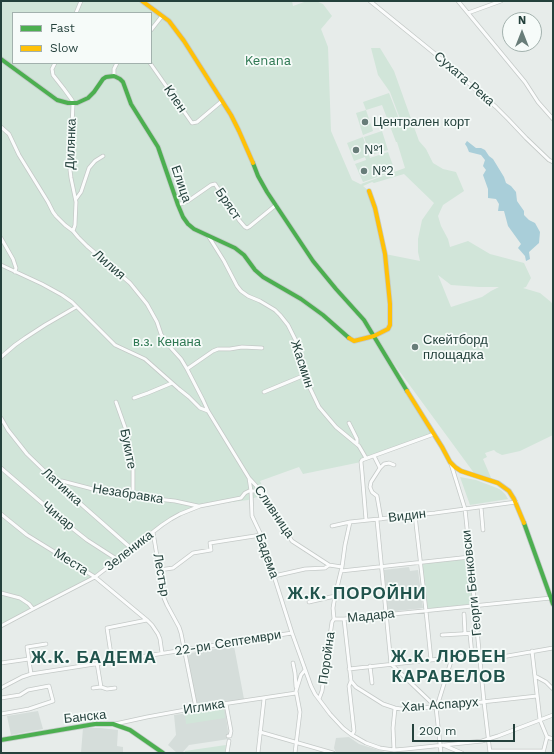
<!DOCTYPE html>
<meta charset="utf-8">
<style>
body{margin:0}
#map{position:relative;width:554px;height:754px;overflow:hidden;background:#e7ecea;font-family:"Work Sans",sans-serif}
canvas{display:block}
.frame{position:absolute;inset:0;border:2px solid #24413c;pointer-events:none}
.legend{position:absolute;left:12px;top:12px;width:140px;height:52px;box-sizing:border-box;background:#f6fbf9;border:1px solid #a2b1ad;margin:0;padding:5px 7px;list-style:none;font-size:12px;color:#24413c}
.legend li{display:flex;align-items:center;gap:8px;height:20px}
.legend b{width:20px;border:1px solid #a2b1ad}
.north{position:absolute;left:502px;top:12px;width:40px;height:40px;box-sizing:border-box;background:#f6fbf9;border:1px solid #a2b1ad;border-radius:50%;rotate:0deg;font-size:11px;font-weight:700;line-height:16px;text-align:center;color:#24413c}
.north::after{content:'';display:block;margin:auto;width:14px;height:18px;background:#687d79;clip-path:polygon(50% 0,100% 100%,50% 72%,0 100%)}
.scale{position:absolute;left:412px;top:724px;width:103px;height:18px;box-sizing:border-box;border:2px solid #24413c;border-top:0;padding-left:5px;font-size:12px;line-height:14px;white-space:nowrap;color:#24413c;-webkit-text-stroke:3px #f6fbf9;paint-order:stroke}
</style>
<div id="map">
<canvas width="554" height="754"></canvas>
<div class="frame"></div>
<ul class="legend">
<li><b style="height:5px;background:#4caf50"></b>Fast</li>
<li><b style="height:5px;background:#ffc107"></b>Slow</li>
</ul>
<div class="north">N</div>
<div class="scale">200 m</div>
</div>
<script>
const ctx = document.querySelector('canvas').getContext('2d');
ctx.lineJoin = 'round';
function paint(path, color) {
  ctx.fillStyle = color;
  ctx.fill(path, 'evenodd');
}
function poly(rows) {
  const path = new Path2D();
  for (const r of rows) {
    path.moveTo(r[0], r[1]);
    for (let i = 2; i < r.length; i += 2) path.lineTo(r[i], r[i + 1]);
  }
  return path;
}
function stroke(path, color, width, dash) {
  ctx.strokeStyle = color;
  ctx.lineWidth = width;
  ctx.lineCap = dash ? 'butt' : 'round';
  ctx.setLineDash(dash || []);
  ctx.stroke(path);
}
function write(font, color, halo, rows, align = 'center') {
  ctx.font = font + ' "Work Sans",sans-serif';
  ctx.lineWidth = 3.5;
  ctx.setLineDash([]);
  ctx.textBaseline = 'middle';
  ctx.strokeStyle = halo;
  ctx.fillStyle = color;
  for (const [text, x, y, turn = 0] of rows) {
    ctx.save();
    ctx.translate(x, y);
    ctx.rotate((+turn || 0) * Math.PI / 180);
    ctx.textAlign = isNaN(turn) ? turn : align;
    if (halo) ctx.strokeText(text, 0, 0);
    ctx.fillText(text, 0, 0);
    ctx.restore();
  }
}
paint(poly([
 [409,567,410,571,418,570,423,608,388,612,384,570],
 [234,646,244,699,197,708,188,657,191,653],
 [225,708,229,739,189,745,182,753,177,753,168,745,176,735,174,715],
 [38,711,43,729,11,735,7,716],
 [83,728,100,728,118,730,117,746,123,747,123,753,81,753],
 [349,737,359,744,385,752,385,753,336,753,334,748,336,738]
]), '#d5ddda');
paint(poly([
 [1,1,292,1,293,6,307,1,316,1,323,4,332,16,321,29,328,47,331,131,352,180,362,185,361,184,405,168,397,142,396,142,382,105,366,110,373,131,363,135,356,113,366,110,363,102,389,93,401,124,402,124,390,92,378,75,371,48,380,48,394,71,419,141,426,149,433,163,443,169,456,172,464,191,443,205,438,216,441,226,448,239,450,247,468,241,490,254,524,263,531,278,526,287,523,288,540,293,551,302,553,305,553,435,520,451,502,455,496,452,494,450,485,453,487,457,483,459,492,480,474,473,378,342,434,434,361,462,303,474,299,467,260,481,266,494,248,500,200,506,171,519,95,577,1,626],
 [13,13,151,13,151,63,13,63],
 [404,174,434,203,422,220,418,239,418,252,420,261,385,254,369,191,363,186,372,182,374,183],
 [438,275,451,285,479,287,499,287,491,291,482,297,451,307],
 [382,131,388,150,370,155,364,137],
 [363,137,370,158,388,152,395,171,363,182,355,164,366,160,365,157,354,161,347,143],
 [460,477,476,480,497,488,501,490,505,494,508,499,470,505],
 [468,558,473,604,427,609,422,564],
 [224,709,225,718,186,724,185,714],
 [226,745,225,753,185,753,185,751]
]), '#d1e5d9');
paint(poly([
 [467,141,476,148,481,148,485,150,489,156,493,159,504,177,506,183,511,186,516,192,517,201,524,211,524,215,529,220,535,223,540,232,539,243,529,252,530,259,526,261,525,256,518,248,521,244,508,226,504,211,498,211,499,204,496,199,488,198,488,189,483,175,486,170,483,166,485,160,481,155,469,152,467,147,465,144]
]), '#a9ced9');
const street = poly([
 [370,1,434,53,496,107,508,119,526,138,549,160,553,162],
 [458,1,525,82,538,102,553,119],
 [76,13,81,1],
 [468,13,501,1],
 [151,30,162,16],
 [55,63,52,69,53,75,64,89,72,100,73,104,70,170,71,178,76,202,75,225,73,231],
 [150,63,192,123,197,122,222,101],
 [114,76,114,69,117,63],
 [1,127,9,134,19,155,48,202,53,212,56,216,65,225,73,231,78,237,87,246,130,283,147,304,157,322,161,334,171,348,181,359,187,369,203,400,208,411],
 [76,199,81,192,89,168,95,161,103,156],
 [178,205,188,201,211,185,215,184,239,220,245,227,247,228,249,227,276,205],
 [209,237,224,261,237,286,241,291,248,296,260,301,275,310,280,315,288,325,298,345,309,386,319,407,336,427,359,446,366,458],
 [1,238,13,259,16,268,15,272],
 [1,265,42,284,62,295,72,302,115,345,145,359,179,389,189,397,200,408,208,411,249,478,260,490,282,523,288,535,292,541,329,565,342,567],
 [1,357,15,345,25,338,45,325,76,307],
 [187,369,213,351,218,349,230,349,242,347,262,348],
 [264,392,305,375],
 [134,398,148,393,172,383],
 [116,402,127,433,133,462,133,497],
 [1,418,8,430,27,454,57,483,132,549],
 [349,423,357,439,357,444],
 [374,456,380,468,371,482,370,487,372,492,377,496,381,519],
 [451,464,465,509,470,557,484,702,490,753],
 [1,468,63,521,87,540,118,560],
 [380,468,384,464,389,463,394,465],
 [249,478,251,491,252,516,261,535,292,633,311,686,315,694,330,714,343,728,352,735,366,743,380,748,394,750,406,749,482,741,498,736,553,715],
 [57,483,59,482,62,481,112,494,175,501,198,506],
 [481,507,483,530],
 [1,514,27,535,95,577,148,621,152,625,158,634,160,639,162,653],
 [415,515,426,611,431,660],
 [366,520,362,472,361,462,362,460,434,434],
 [377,520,391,664,436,707],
 [332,526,350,522,435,513,516,502],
 [153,532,164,598,167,605,179,627,181,633,196,708],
 [159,570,173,568,193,553,211,550,210,543,261,535],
 [341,571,470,557],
 [274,576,305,569,325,568,329,565],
 [1,593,20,598,29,604,33,609],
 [309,602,335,596],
 [464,614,465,633],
 [334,619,344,619,551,598],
 [344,619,351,681,349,686,354,731,352,735],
 [1,626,33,609,95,577,162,525,171,519,180,514,200,506,241,498,245,493,249,491,257,491,260,490],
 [470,634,472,655],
 [442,635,477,633],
 [532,651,540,720,547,737,543,753],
 [112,661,107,628,147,620],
 [1,663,29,659],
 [97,663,101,687,107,689,115,688],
 [293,663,295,673,296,687],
 [370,666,372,683],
 [349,669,476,655,496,658,553,648],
 [31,674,27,647,46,644],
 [535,676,546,682,553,689],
 [351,681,356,687,383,704,395,708,401,709,436,707,537,696],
 [1,688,22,677,31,674,292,633],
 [93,688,101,687],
 [1,698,20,695,28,690,49,686,53,701,29,709,1,714],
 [319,699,322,691,332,622,334,619,333,608,335,596,342,567,345,545,350,522],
 [226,704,231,731,230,736,228,736],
 [115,724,147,717,196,708,296,693],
 [260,732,333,753],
 [547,737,553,739],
 [443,745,462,753],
 [394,750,393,728,395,708],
 [490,751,543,751],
 [227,753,229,741],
 [258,753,264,699],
 [295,753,300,712,296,691,301,675,305,670],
 [441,753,436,707,439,700,452,658]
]);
const fast = poly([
 [1,59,57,100,68,103,77,103,88,98,94,92,103,79,106,77,114,76,120,79,123,82,131,104,158,147,178,205,183,217,188,224,194,229,235,248,244,255,255,270,263,277,301,299,323,315,349,338],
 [253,163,258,176,267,192,313,261,336,289,364,320,407,391],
 [524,523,553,604],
 [1,740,95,724,113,724,130,730,163,753]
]);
const slow = poly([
 [142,1,169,21,184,41,231,115,239,131,253,163],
 [349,338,354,341,374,336,388,329,390,325,390,304,385,254,375,208,369,191],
 [407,391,442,447,450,462,455,467,461,471,498,483,509,491,514,499,524,523]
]);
stroke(street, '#c4c9c7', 4.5);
stroke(fast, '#c3cac8', 5.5);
stroke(slow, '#c3cac8', 5.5);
stroke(street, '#fbfcfc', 3);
stroke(fast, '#4caf50', 4);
stroke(slow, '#ffc107', 4);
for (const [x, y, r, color] of [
 [365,122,4,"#687d79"],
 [356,150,4,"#687d79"],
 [364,171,4,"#687d79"],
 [415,347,4,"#687d79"]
]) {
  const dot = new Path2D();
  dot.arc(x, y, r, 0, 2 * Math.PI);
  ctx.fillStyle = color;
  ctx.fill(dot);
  stroke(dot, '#f6fbf9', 1.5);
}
write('13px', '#2e7852', '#f6fbf9', [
 ["Kenana",268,61],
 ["в.з. Кенана",167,342]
]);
write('13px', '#24413c', '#f6fbf9', [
 ["Сухата Река",464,79,41],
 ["Клен",175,99,55],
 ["Дилянка",71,144,-88],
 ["Елица",181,184,71],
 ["Бряст",228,204,56],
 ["Лилия",109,265,41],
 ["Жасмин",302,364,72],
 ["Буките",128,449,79],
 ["Латинка",62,487,42],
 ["Незабравка",128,494,9],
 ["Сливница",274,512,56],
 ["Чинар",58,516,39],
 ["Видин",407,516,-7],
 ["Зеленика",129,551,-38],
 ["Бадема",267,556,71],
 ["Места",71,562,32],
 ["Лестър",161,575,80],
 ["Георги Бенковски",472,583,-96],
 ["Мадара",371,616,-6],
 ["22-ри Септември",228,643,-9],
 ["Поройна",327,658,-82],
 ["Хан Аспарух",440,705,-4],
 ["Иглика",204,707,-9],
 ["Банска",85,717,-6]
]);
write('13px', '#24413c', '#f6fbf9', [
 ["Централен корт",373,122],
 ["№1",364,150],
 ["№2",372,171],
 ["Скейтборд",423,340],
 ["площадка",423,355]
], 'left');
ctx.letterSpacing = '1px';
write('bold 17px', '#20534c', '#f6fbf9', [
 ["Ж.К. ПОРОЙНИ",357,594],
 ["Ж.К. ЛЮБЕН",449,657],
 ["КАРАВЕЛОВ",449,677],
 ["Ж.К. БАДЕМА",94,658]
]);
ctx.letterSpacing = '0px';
</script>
